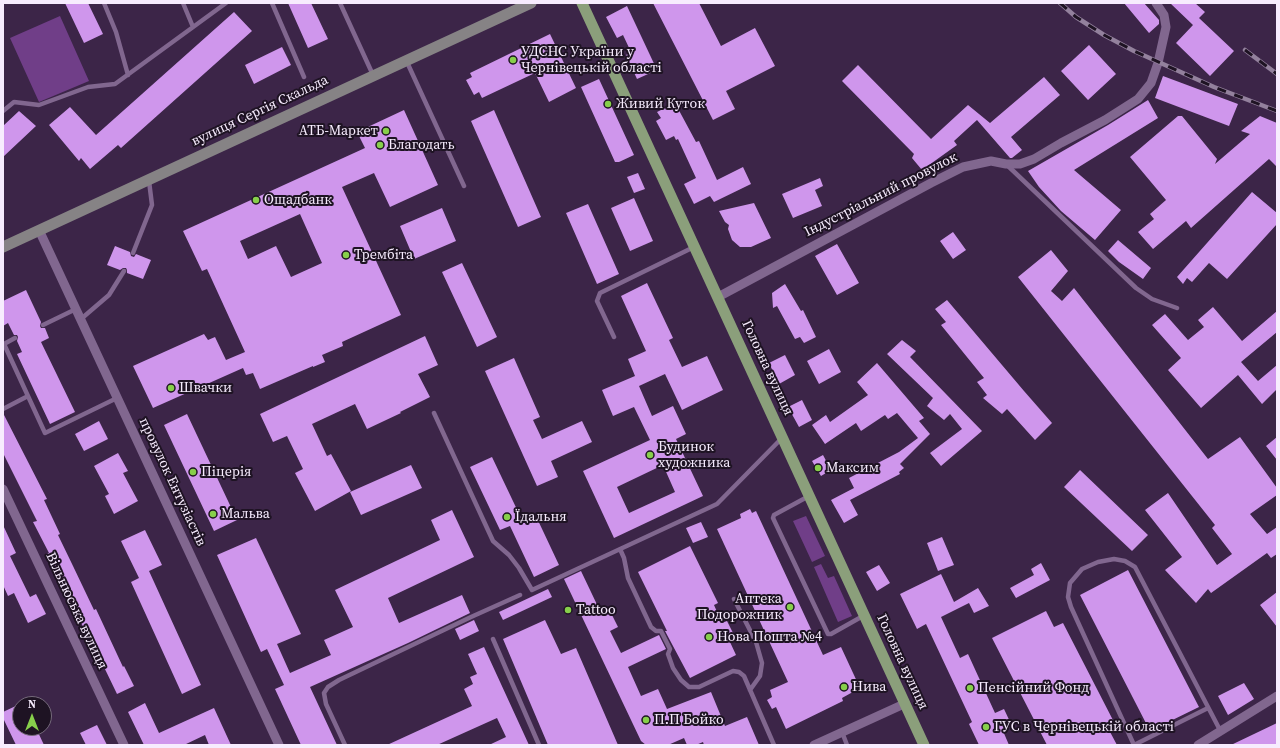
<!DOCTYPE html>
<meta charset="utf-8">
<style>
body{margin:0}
#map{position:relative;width:1280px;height:748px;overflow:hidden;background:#3c2548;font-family:"Source Serif 4",serif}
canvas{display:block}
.frame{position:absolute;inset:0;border:4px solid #f7ecfe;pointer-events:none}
.north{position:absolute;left:12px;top:696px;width:40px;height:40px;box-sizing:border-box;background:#1e1323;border:1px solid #756a7b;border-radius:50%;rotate:0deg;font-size:11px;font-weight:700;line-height:16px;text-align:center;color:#f7ecfe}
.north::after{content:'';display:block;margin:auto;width:14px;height:18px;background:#87cf4b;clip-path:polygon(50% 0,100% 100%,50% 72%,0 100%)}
</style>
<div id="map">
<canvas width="1280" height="748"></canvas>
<div class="frame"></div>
<div class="north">N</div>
</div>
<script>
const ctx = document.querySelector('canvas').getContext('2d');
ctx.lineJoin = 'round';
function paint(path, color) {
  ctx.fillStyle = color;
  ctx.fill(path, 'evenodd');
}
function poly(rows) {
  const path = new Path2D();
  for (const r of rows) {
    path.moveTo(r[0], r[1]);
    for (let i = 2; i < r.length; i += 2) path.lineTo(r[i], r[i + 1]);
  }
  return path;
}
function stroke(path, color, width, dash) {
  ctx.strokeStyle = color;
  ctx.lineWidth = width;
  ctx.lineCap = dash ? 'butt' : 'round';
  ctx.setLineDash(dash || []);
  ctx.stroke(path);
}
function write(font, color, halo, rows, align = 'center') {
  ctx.font = font + ' "Source Serif 4",serif';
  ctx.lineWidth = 4;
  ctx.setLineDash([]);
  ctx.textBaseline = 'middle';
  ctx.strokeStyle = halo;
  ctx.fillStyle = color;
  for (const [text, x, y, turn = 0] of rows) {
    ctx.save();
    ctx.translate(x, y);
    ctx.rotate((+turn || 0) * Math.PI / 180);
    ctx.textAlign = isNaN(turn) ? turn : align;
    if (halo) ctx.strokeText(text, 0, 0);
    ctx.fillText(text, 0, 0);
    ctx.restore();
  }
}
paint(poly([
 [60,16,89,81,39,102,10,38],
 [806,516,825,556,812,562,793,521],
 [821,564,828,578,834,576,852,616,838,622,814,567]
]), '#703e88');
paint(poly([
 [65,3,88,3,103,34,84,43],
 [288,3,311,3,328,39,308,48],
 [653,3,699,3,721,46,755,28,775,66,726,91,735,109,713,120],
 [1124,3,1144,3,1159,20,1159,24,1149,33],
 [1170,3,1195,3,1205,12,1199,18,1234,51,1210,76,1176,43,1193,25],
 [627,6,657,70,637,79,626,55,631,52,623,35,617,38,606,17],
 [234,12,252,31,121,148,118,145,90,169,81,158,79,161,49,125,70,107,96,135],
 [550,34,576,88,549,102,535,73,482,98,479,92,474,95,466,80,472,77,470,73],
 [1089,45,1116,74,1088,100,1061,71],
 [282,47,291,65,254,84,245,65],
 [858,65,931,139,968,105,990,123,1044,77,1060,95,1011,137,1022,150,1012,158,1010,158,977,120,954,141,957,145,922,170,912,158,914,154,842,81],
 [1163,76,1238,104,1229,126,1155,98],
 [599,79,634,155,619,162,615,162,581,87],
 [1148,100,1158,118,1074,170,1121,210,1095,240,1061,211,1039,187,1028,171,1108,125],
 [675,103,696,142,699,141,717,180,743,167,751,184,714,202,710,196,694,204,684,184,696,178,678,139,676,140,674,136,666,140,656,121,661,118,657,112],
 [404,110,438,185,390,207,374,173,342,187,401,315,342,342,343,346,322,355,325,362,313,367,313,366,260,389,253,373,246,375,243,368,153,408,133,366,204,334,208,340,215,337,226,360,245,352,207,269,202,271,183,231,365,148,357,132],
 [300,214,322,263,291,277,276,246,248,259,240,241],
 [494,110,541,217,518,227,471,121],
 [19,111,36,126,3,157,3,126],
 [1178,116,1182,116,1217,159,1215,164,1250,134,1241,131,1260,116,1277,123,1277,167,1269,159,1191,228,1186,221,1153,249,1138,232,1154,219,1150,214,1166,200,1130,157],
 [638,173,645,189,634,193,627,177],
 [820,178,823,186,815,190,822,206,793,218,782,194],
 [1252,192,1277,213,1277,224,1227,279,1209,263,1192,282,1187,278,1183,284,1177,277],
 [634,198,653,241,630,251,611,208],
 [754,203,771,238,751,247,740,247,732,240,728,229,729,225,725,222,719,211],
 [588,204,619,274,597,284,566,213],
 [442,208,456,241,414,259,400,226],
 [953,232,966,250,953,259,940,241],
 [1118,240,1151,268,1143,279,1119,262,1108,251],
 [837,244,859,283,837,295,815,256],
 [115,246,130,252,131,256,134,257,136,254,151,260,143,279,127,273,127,270,126,268,123,268,120,270,107,265],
 [1051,250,1068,271,1051,291,1062,301,1074,288,1208,459,1240,437,1277,488,1277,495,1250,514,1267,534,1277,527,1277,554,1271,558,1267,553,1211,593,1208,589,1196,603,1165,570,1182,557,1145,510,1168,493,1217,565,1232,554,1212,528,1215,525,1018,277],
 [462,263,497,337,477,347,442,272],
 [647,283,673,338,669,340,682,367,707,356,723,390,682,410,665,374,639,386,652,416,673,406,686,434,676,439,703,496,614,538,583,471,650,440,634,407,613,416,602,390,635,376,628,359,646,351,621,296],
 [663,465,675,492,629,513,617,487],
 [785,284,801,311,803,310,816,337,804,343,800,337,795,339,777,306,773,308,772,293],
 [26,290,41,322,40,326,41,328,45,328,49,338,41,342,75,412,50,424,17,354,22,352,17,341,18,337,17,335,14,335,8,323,3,326,3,301],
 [947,300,1024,391,1052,423,1035,440,1007,409,1002,414,983,398,987,395,977,382,984,378,941,325,946,322,935,309],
 [1213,307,1242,341,1277,311,1277,332,1241,362,1258,381,1277,365,1277,389,1262,404,1238,375,1201,408,1168,370,1181,358,1152,325,1165,314,1188,340,1204,327,1198,320],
 [425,336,438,365,418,374,430,397,400,412,401,413,367,429,355,404,312,424,327,456,331,454,351,491,315,511,295,473,303,469,287,436,273,442,260,414],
 [902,340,916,351,910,357,982,431,941,466,930,453,962,429,950,414,944,420,927,406,933,398,887,354],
 [829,349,841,372,819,384,807,361],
 [785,355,795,375,779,384,769,363],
 [514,358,540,417,533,420,542,439,582,421,592,442,551,461,558,477,537,486,485,371],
 [877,363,924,418,919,421,930,434,900,464,904,468,899,472,900,474,850,500,858,515,844,523,831,500,854,488,849,478,899,452,918,438,897,413,888,419,885,415,861,431,856,423,825,444,812,425,826,415,830,422,868,395,857,382],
 [802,400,812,420,799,427,788,407],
 [3,413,47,499,44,500,60,534,58,535,73,566,94,610,96,609,123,667,124,666,134,686,117,694,103,665,102,666,72,604,70,605,61,586,46,554,49,553,33,522,37,521,3,453],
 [187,414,237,520,214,531,164,425],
 [99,421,108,439,84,451,75,434],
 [1277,437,1277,460,1266,446],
 [118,453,128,471,123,473,138,501,114,514,105,496,109,494,94,466],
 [823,455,831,470,821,476,812,461],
 [492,457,522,520,535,514,559,565,534,577,510,526,500,530,470,467],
 [411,465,422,488,361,515,350,492],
 [1080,470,1148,535,1132,551,1064,487],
 [750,509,752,513,756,511,823,655,841,647,860,688,842,698,843,701,786,729,776,707,772,709,767,700,772,697,770,690,788,682,717,529,741,518,740,514],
 [452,510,474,557,388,598,399,623,462,595,470,613,408,643,310,687,337,745,301,745,275,689,284,685,267,649,261,652,217,555,256,538,301,634,277,644,290,673,331,655,324,640,353,627,335,590,440,540,431,520],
 [701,522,708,537,693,543,686,528],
 [3,525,16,553,10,556,30,597,36,594,46,614,28,623,14,593,8,596,3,585],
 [145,530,162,565,149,571,201,685,182,694,131,582,139,578,121,541],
 [942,537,954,565,938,571,927,543],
 [690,546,718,603,714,605,722,623,727,621,736,639,730,642,736,655,690,678,665,631,667,631,638,572],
 [1041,563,1050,580,1016,598,1010,588,1034,575,1031,569],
 [879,565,890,583,877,591,866,572],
 [1128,570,1199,707,1150,731,1080,595],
 [581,571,601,613,609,609,618,627,610,631,621,653,659,635,666,649,628,667,641,696,658,689,667,709,711,692,725,726,747,717,759,745,704,745,703,742,696,745,687,745,684,738,668,745,646,745,641,741,564,579],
 [941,574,954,602,978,588,989,606,974,613,969,603,941,617,960,658,968,654,995,713,1004,709,1012,726,1003,731,1009,745,979,745,969,724,972,722,926,624,917,629,900,594],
 [548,589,552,597,503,620,499,612],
 [1277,592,1277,627,1260,605],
 [1046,611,1054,627,1063,623,1116,726,1109,730,1117,745,1047,745,992,638],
 [474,620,479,631,460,640,455,629],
 [545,620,561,654,576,648,618,745,548,745,503,639],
 [484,647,529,745,489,745,506,737,497,718,437,745,387,745,472,706,464,689,473,684,470,677,477,674,468,654],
 [1244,683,1254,699,1228,715,1218,696],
 [145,703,159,733,214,708,231,745,209,745,205,735,184,745,144,745,128,712],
 [20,704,20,728,36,728,44,745,16,745,3,718,3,712],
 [1277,723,1277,745,1231,745],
 [97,725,107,745,86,745,80,733]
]), '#cf96ec');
stroke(poly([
 [104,3,116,32,128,75],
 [183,3,193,27],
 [272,3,304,77],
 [340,3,373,75],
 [406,60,464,186],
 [3,111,14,102,39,105,88,87,115,84,226,3],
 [1007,165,1136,288,1152,299,1177,308],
 [133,253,152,205,149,181],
 [81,319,109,295,124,271],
 [43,325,76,309],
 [614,337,597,301,600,293,694,247],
 [4,344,15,338],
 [3,345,4,344,45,433,117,398],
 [3,409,28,396],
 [434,413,493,541,509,555,519,568,532,590,717,504,782,438],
 [809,496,774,515,773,518,828,634,831,634,863,616],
 [620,549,624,558,628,578,651,627,656,631,661,631,670,649,668,654,673,668,681,680,689,687,699,687,733,671,739,672,744,676,774,745],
 [734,599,756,642,762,663,760,676,750,690],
 [493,639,539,745],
 [842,732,847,745],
 [345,745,326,704,324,693,328,687,339,680,471,617,520,595],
 [1134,745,1071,607,1068,597,1070,583,1082,569,1098,562,1114,559,1125,561,1135,567,1221,732],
 [1134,745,1208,708]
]), '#81678f', 4.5);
stroke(poly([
 [39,230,279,745],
 [718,297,931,183,963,167,991,161,1006,164,1020,164,1034,159,1061,143,1105,120,1138,99,1151,83,1158,63,1166,27,1164,15,1156,3],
 [3,489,124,745],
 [814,745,904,704],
 [1198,745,1277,696]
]), '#81678f', 9);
stroke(poly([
 [3,247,531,3]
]), '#868385', 11);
stroke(poly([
 [582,3,924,745]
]), '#8b9f7b', 11);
const rail = poly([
 [1060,3,1076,17,1104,35,1134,51,1214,87,1277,111],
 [1245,50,1277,74]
]);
stroke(rail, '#93819d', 4.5);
stroke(rail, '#1e1323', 3, [9]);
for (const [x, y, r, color] of [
 [513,60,4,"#87cf4b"],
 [608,104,4,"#87cf4b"],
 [386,131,4,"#87cf4b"],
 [380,145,4,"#87cf4b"],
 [256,200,4,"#87cf4b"],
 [346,255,4,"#87cf4b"],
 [171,388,4,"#87cf4b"],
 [650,455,4,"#87cf4b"],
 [818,468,4,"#87cf4b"],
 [193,472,4,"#87cf4b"],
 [213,514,4,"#87cf4b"],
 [507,517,4,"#87cf4b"],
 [790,607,4,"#87cf4b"],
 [568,610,4,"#87cf4b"],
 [709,637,4,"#87cf4b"],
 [844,687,4,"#87cf4b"],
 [970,688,4,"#87cf4b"],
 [646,720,4,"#87cf4b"],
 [986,727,4,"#87cf4b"]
]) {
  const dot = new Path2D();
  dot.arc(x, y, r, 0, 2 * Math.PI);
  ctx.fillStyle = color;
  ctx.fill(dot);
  stroke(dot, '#1e1323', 1.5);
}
write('14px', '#f7ecfe', '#1e1323', [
 ["УДСНС України у",521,52],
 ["Чернівецькій області",521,68],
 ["Живий Куток",616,104],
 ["АТБ-Маркет",378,131,"right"],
 ["Благодать",388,145],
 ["Ощадбанк",264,200],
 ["Трембіта",354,255],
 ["Швачки",179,388],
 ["Будинок",658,447],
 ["художника",658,463],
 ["Максим",826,468],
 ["Піцерія",201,472],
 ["Мальва",221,514],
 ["Їдальня",515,517],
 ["Аптека",782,599,"right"],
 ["Подорожник",782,615,"right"],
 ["Tattoo",576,610],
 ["Нова Пошта №4",717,637],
 ["Нива",852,687],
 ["Пенсійний Фонд",978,688],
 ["П.П Бойко",654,720],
 ["ГУС в Чернівецькій області",994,727]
], 'left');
write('14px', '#f7ecfe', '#1e1323', [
 ["вулиця Сергія Скальда",260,111,-25],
 ["Індустріальний провулок",881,195,-27],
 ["Головна вулиця",767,368,65],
 ["провулок Ентузіастів",172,482,65],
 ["Вільнюська вулиця",76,611,65],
 ["Головна вулиця",902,662,65]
]);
</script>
